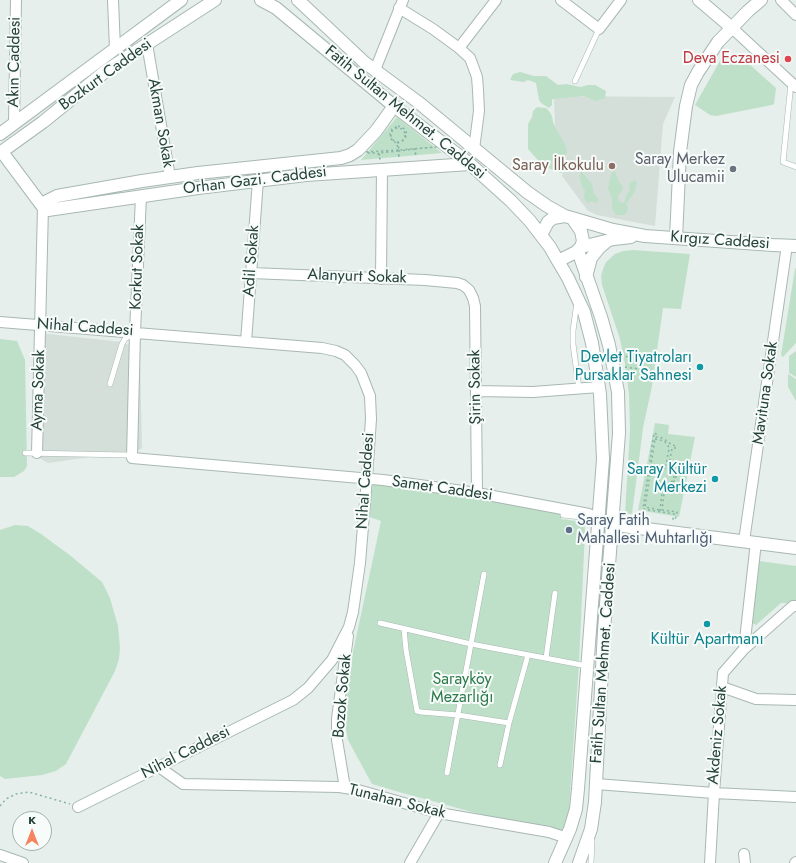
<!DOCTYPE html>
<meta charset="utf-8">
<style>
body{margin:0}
#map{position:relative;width:796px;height:863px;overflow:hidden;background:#e6efeb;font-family:Jost,sans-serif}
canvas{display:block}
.north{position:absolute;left:12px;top:811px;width:40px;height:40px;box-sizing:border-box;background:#f7fbf9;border:1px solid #a3b1ad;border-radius:50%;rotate:0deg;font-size:11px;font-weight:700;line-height:16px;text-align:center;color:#24423a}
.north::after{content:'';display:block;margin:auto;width:14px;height:18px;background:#f4845f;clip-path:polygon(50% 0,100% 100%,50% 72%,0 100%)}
</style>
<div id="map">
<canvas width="796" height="863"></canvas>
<div class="north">K</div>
</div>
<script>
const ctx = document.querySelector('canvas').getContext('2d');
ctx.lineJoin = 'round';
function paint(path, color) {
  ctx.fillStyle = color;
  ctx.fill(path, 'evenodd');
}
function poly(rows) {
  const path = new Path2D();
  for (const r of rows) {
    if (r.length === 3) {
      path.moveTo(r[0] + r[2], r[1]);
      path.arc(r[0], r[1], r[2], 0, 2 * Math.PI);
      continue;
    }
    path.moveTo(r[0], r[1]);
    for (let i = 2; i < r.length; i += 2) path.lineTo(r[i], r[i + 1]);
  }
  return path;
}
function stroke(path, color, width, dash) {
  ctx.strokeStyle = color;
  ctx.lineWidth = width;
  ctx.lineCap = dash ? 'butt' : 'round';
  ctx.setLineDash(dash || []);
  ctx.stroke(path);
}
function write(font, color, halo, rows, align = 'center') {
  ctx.font = font + ' Jost,sans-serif';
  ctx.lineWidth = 4;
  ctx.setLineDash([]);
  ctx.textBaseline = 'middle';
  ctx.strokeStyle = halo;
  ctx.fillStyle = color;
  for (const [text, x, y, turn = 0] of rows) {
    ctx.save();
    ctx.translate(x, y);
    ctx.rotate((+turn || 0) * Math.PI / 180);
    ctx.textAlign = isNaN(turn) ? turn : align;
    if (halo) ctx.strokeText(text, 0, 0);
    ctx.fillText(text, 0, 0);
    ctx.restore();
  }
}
paint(poly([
 [554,96,675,97,663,124,655,226,597,215,588,211,562,176,567,155,555,125],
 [40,333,122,342,139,350,140,355,142,448,139,450,48,463,41,459,37,450]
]), '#d4dfda');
paint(poly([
 [735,55,740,56,776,88,774,104,772,105,716,116,710,115,695,105,721,59],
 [520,72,534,76,546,76,558,85,567,84,580,87,588,85,595,85,606,91,605,98,595,101,584,96,553,99,552,100,552,105,549,108,541,103,539,100,536,83,528,80,524,82,510,80,513,74],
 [537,107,546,108,549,111,552,116,553,122,558,132,565,144,567,152,565,161,566,164,564,171,561,173,543,166,528,149,528,124,532,117,533,111],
 [397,117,442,153,361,160],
 [613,171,616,173,619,182,623,187,622,191,619,194,618,199,620,202,623,203,625,201,626,195,630,190,629,184,631,182,635,180,637,183,634,193,626,204,628,207,627,212,624,215,616,215,612,209,612,199,608,188,610,178],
 [581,172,582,172,592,184,594,194,598,199,597,203,595,203,592,201,588,203,585,200,584,196,585,191,582,186,580,180,580,173],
 [633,250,690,254,681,309,663,308,652,386,643,428,632,514,625,513,630,430,629,394,625,364,620,339,602,285,601,276,603,269,606,262,615,254,623,251],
 [796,268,796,343,783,357,781,355,795,269],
 [0,339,17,341,25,360,27,466,24,471,14,477,0,477],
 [796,351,796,377,789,373,789,356],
 [788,374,796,379,796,401,788,387],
 [655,423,669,425,668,434,695,437,679,517,638,510],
 [373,482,526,507,562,512,561,519,584,522,585,530,579,664,567,838,399,792,372,784,348,740,341,701,353,652,381,521,369,517],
 [15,525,28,526,41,534,71,556,102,582,110,598,118,626,120,648,119,659,115,671,66,764,56,771,42,775,5,779,0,776,0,530],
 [759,561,796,566,796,604,781,603,756,625,747,621,753,563]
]), '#bfe0c8');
const service = poly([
 [575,81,599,29],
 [791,83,783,162,796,167],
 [577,302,573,331,573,344,579,389],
 [110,384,122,344,125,339,132,334],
 [25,453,128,455],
 [563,515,581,517],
 [380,623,471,644,587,666],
 [404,629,406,650,417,711,421,712,458,715,509,723],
 [546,658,555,593],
 [500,765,509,723,528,655],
 [447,773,484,574],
 [591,863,592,840]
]);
const minor = poly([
 [113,0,115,49],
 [561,0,599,29,621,0],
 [781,0,796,15],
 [399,8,433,29,459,48,470,58,477,77,478,90,479,111,474,149],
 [732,28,796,87],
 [147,44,170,177],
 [459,48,496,0],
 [375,70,403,0],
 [14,123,16,0],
 [141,196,135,332,132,458,383,480,477,493,589,514,606,521],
 [251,273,425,280,457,283,463,285,469,290,473,298,475,306,477,493],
 [381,279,382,169],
 [0,322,322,348,336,351,345,355,355,365,361,373,370,396,371,419,367,478,360,563,353,612,349,627,332,660,308,688,293,700,78,807],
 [246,342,258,180],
 [476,391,533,392,599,387],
 [37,453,43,207],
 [744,541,787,245],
 [744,649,793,606,796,606],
 [722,687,756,699,796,700],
 [159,767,183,784,339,787,358,790,439,813,549,832,567,838],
 [596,784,714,793,796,797],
 [345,788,337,740,337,719,348,636],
 [744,854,745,863],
 [0,855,23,863],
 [410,863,439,813],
 [710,863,714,793,723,673,744,649,756,542],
 [795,863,796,862]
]);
const tertiary = poly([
 [261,0,276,8,394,106,470,164,511,201,530,221,550,247,558,261,576,252,581,247,583,241,581,231,572,218,565,216,553,218,548,222,541,235],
 [298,0,364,62,418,102,527,192,547,206,565,216],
 [699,0,732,28],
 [0,134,181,0],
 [2,152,43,207,48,210,198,188,306,175,470,164],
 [0,153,43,122,107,70,215,0],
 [43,207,45,202,57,196,142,181,198,173,341,158,350,155,358,150,376,131,394,106],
 [572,218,613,230,645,236,773,245,796,246],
 [676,238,680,152,686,106,691,85,698,72,718,42,748,11,761,0],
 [581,247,614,239,631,237],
 [578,251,601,317,609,345,618,392,619,433,604,631,595,802,591,829,579,863],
 [586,277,591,258,599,248,606,242],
 [607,521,623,526,796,548],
 [555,863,570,829,576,809,578,789,603,459,600,394,592,343,584,312,568,278,558,261]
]);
stroke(service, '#a8b8b2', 6);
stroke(minor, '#a8b8b2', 12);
stroke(tertiary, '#a8b8b2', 14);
stroke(poly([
 [398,126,405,129,407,134,404,140,398,143,399,150,436,147,415,149,416,156,414,149,399,151,399,158,398,151,379,153,380,159,378,153,366,153,366,152,398,150,397,143,392,141,390,134,392,129,398,126],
 [398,135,7],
 [621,356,655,360],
 [625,367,654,371],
 [655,439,664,441,668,445,669,449,666,465,659,467,656,473,650,472,655,439],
 [666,476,8],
 [660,511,660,510,663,486,657,481,655,475,650,474,645,507,660,510,662,510,677,512,675,520,673,519,674,514,643,509,654,433,656,434,655,437,663,438,672,445,676,446,676,448,672,448,669,466,675,471,676,478,672,484,665,486,662,510],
 [0,806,6,799,16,794,29,792,70,804]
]), '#86b3a5', 1.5, [2, 3]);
stroke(service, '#fff', 5);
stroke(minor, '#fff', 10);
stroke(tertiary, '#fff', 12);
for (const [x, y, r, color] of [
 [788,59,4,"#e0444e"],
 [612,166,4,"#8d6e63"],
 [733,169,4,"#6b7280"],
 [700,367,4,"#0f9aa8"],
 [715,479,4,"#0f9aa8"],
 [569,530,4,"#5c6f8a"],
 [707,624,4,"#0f9aa8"]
]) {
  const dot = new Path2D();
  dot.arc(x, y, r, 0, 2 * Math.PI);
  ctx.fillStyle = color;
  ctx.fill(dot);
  stroke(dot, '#f7fbf9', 1.5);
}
write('16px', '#be3a42', '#f7fbf9', [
 ["Deva Eczanesi",780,59]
], 'right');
write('16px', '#24423a', '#f7fbf9', [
 ["Akın Caddesi",15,62,-89],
 ["Bozkurt Caddesi",106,75,-36],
 ["Fatih Sultan Mehmet. Caddesi",405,113,39],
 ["Akman Sokak",160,123,80],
 ["Orhan Gazi. Caddesi",255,181,-7],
 ["Kırgız Caddesi",720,241,4],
 ["Adil Sokak",252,261,-86],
 ["Korkut Sokak",138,267,-88],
 ["Alanyurt Sokak",357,277,2],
 ["Nihal Caddesi",85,328,4],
 ["Şirin Sokak",476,387,-91],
 ["Ayma Sokak",39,390,-88],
 ["Mavituna Sokak",766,393,-82],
 ["Nihal Caddesi",366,481,-86],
 ["Samet Caddesi",442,489,8],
 ["Fatih Sultan Mehmet. Caddesi",604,663,-86],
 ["Bozok Sokak",343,696,-85],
 ["Akdeniz Sokak",718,735,-85],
 ["Nihal Caddesi",186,753,-27],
 ["Tunahan Sokak",397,802,14]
]);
write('16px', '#5b616d', '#f7fbf9', [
 ["Saray Merkez",725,160],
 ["Ulucamii",725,178]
], 'right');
write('16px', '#785e54', '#f7fbf9', [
 ["Saray İlkokulu",604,166]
], 'right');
write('16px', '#0d838f', '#f7fbf9', [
 ["Devlet Tiyatroları",692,358],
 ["Pursaklar Sahnesi",692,376],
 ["Saray Kültür",707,470],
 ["Merkezi",707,488],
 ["Kültür Apartmanı",707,640,"center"]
], 'right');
write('16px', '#4e5e75', '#f7fbf9', [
 ["Saray Fatih",577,521],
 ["Mahallesi Muhtarlığı",577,539]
], 'left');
write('16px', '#2d7a4b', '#f7fbf9', [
 ["Sarayköy",462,680],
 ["Mezarlığı",462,698]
]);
</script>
